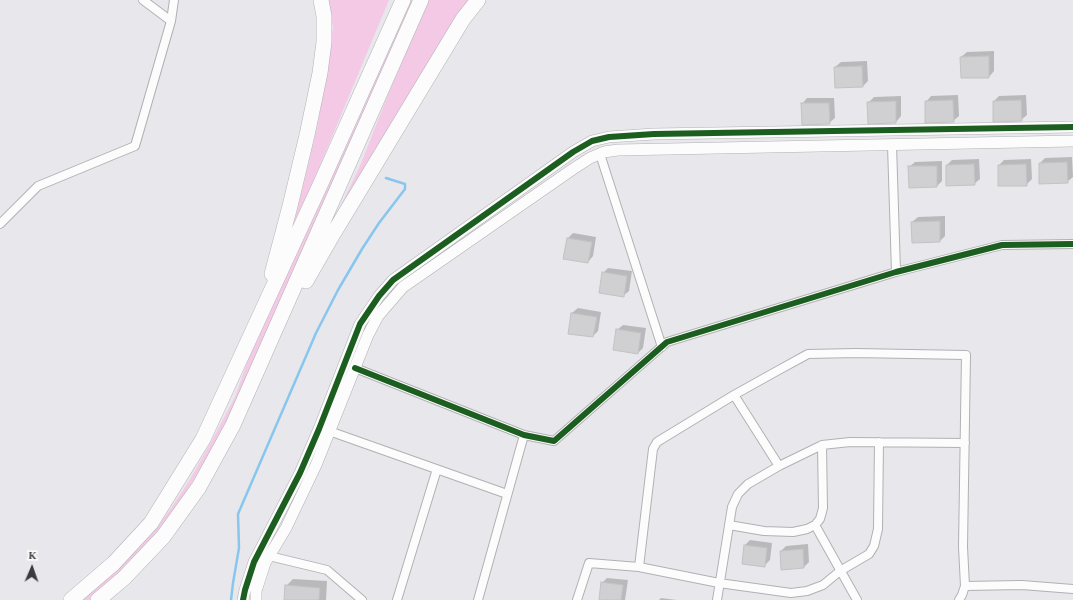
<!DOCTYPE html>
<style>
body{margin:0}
#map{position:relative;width:1073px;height:600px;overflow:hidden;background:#e8e8ec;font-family:Spectral,serif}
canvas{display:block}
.north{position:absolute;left:12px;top:548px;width:40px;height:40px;-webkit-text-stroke:3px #fff;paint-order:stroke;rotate:2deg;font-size:11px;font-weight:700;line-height:16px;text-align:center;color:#3b3b3d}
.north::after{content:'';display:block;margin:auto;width:14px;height:18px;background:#3b3b3d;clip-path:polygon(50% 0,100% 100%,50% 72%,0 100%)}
</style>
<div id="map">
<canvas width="1073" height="600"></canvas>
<div class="north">K</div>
</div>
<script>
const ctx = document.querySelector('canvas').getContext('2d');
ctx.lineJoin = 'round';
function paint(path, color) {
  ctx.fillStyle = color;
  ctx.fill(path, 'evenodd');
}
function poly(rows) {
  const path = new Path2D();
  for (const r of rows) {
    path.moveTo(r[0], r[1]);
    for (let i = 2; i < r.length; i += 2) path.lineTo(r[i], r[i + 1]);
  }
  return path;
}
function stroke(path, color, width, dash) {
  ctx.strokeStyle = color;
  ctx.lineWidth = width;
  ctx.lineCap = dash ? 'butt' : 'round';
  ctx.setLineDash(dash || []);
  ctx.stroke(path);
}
paint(poly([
 [328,0,389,0,291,235,318,124,333,27],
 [408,0,414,0,239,394,226,422,205,461,177,507,163,526,118,575,89,600,82,600,129,558,153,533,172,507,189,481,210,444,235,397,249,357,281,287],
 [428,0,471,0,331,226,360,166,386,100]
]), '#f3c9e5');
paint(poly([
 [994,51,994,71,989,77,962,77,961,57,967,52],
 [867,61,868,81,863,86,836,87,835,67,841,62],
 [958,95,959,116,953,121,926,102,931,96],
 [1026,95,1027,115,1021,120,994,101,999,96],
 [901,96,901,116,896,122,868,103,874,97],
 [807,98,834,98,835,118,829,123,802,104],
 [1072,157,1073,177,1067,182,1040,163,1045,158],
 [979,159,980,179,974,184,947,165,952,160],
 [1031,159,1032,179,1026,185,999,165,1004,160],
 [942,161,942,181,937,186,910,187,909,167,915,162],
 [945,216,945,236,940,241,912,222,918,217],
 [573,233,596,237,593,256,588,262,567,239],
 [608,268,632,271,629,291,623,296,603,273],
 [578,308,601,312,598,331,593,336,572,313],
 [623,325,646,328,643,348,638,353,617,330],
 [750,540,772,543,770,560,764,566,745,545],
 [808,544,809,562,804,567,781,551,786,546],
 [607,578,628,580,625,600,600,600,602,583],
 [293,579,327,581,326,600,285,600,286,586],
 [661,598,677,600,659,600]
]), '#0003');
stroke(poly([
 [231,600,233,583,239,548,238,514,316,333,338,290,362,249,379,223,405,189,405,184,386,178]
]), '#88c6ed', 2.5);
const building = poly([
 [989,56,989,78,961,78,960,57,989,56],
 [862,66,863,87,835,88,834,67,862,66],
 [953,100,954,122,925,123,925,101,953,100],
 [1021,100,1022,121,993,122,993,101,1021,100],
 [896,101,896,123,868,124,867,102,896,101],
 [801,103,829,103,830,124,802,125,801,103],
 [1067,162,1068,183,1039,184,1039,163,1067,162],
 [974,164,975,185,946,186,946,165,974,164],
 [1026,164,1027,186,998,186,998,165,1026,164],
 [908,166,937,166,937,187,909,188,908,166],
 [940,221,940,242,912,243,911,222,940,221],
 [567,238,592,242,588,263,563,259,567,238],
 [602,272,627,276,624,297,599,293,602,272],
 [571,313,597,317,593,337,568,334,571,313],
 [616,329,641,333,638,354,613,350,616,329],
 [744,545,767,548,765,567,742,564,744,545],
 [803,549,804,568,781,570,780,551,803,549],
 [601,582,623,585,621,600,599,600,601,582],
 [285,585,320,588,319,600,284,600,285,585]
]);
paint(building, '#d0d0d2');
stroke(building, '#c2c1c3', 1);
const street = poly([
 [171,21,174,0],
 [892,145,896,272],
 [600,154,662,347],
 [0,224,38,186,135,146,171,21,143,0],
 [355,368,524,435,554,441,667,342,896,272,1002,245,1073,244],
 [734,395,779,466],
 [329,431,507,494],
 [729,525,764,531,793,532,807,529,815,525,820,519,823,508,822,445],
 [815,525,857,600],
 [269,556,327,570,362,600],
 [639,567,653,449,657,442,734,395,777,371,808,354,856,353,966,355,963,547,965,586,962,595,959,600],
 [965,586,1022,585,1073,589],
 [397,600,437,469],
 [478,600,524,435],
 [577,600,589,563,639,567,719,583,791,593,807,591,823,585,840,571,869,554,874,546,878,529,879,442],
 [717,600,732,507,738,494,748,484,779,466,822,445,850,442,965,443]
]);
const secondary = poly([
 [243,600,245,590,254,562,300,473,319,429,360,324,379,296,393,280,573,152,592,141,609,137,654,134,1073,127],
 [256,600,256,591,265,563,286,528,316,465,368,335,378,316,403,287,573,169,590,158,604,152,618,150,1073,141]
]);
const highway = poly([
 [272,274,290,206,307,135,320,73,324,42,324,16,321,0],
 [306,281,333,234,463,19,478,0],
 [71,600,114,563,151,523,203,439,321,183,403,0],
 [98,600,124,578,163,537,199,487,233,425,421,0]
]);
stroke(street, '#b1b1b4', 10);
stroke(secondary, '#b1b1b4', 12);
stroke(highway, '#b1b1b4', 16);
stroke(street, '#fcfcfc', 8);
stroke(secondary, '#fcfcfc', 11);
stroke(highway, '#fcfcfc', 15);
stroke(poly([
 [355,368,524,435,554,441,667,342,896,272,1002,245,1073,244],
 [243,600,245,590,254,562,300,473,319,429,360,324,379,296,393,280,573,152,592,141,609,137,654,134,1073,127]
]), '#1b5e20', 6);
</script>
